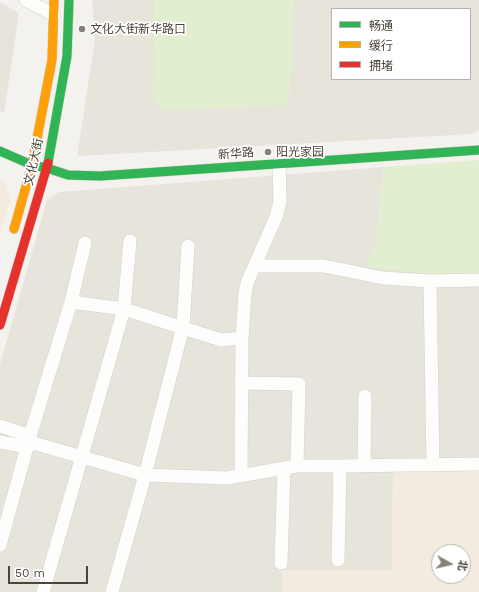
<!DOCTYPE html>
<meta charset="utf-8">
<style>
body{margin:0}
#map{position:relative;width:479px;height:592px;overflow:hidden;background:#f4f2ee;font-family:"Work Sans","Noto Sans SC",sans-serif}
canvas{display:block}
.legend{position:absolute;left:331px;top:8px;width:140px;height:72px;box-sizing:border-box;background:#fff;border:1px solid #b7b4b0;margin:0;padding:5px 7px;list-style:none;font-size:12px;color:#4b4439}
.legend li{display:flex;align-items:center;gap:8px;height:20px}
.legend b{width:20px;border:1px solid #b7b4b0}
.north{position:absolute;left:431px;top:544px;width:40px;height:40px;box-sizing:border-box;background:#fff;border:1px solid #b7b4b0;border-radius:50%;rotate:98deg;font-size:11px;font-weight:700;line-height:16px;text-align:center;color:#4b4439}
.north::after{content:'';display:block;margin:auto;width:14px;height:18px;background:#868178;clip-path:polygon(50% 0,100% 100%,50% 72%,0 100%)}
.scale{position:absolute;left:8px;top:566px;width:80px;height:18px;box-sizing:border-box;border:2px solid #4b4439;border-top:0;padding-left:5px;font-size:12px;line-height:14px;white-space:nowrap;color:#4b4439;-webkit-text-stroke:3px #fff;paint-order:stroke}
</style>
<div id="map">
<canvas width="479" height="592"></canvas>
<ul class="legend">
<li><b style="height:5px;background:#30b455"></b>畅通</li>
<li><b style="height:5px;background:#ff9f0a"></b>缓行</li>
<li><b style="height:5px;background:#e5322d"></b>拥堵</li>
</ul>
<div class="north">北</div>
<div class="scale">50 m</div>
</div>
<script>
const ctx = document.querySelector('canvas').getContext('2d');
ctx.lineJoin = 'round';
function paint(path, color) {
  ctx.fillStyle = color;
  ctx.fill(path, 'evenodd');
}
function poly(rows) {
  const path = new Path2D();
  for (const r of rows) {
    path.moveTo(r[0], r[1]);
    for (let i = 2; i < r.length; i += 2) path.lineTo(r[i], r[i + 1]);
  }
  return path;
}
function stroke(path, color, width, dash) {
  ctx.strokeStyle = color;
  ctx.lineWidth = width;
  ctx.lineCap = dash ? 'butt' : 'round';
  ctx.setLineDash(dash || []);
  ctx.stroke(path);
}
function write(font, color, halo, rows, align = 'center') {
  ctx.font = font + ' "Work Sans","Noto Sans SC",sans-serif';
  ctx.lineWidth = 3.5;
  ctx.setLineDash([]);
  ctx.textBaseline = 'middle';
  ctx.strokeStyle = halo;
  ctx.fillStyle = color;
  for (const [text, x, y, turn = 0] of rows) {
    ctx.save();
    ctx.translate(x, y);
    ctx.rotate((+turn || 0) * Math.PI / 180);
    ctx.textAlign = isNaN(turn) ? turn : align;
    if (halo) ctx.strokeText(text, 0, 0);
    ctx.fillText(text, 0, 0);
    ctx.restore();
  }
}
paint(poly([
 [92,0,479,0,479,130,472,134,77,156,95,40],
 [332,9,470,9,470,79,332,79],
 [0,2,19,13,4,113,0,111],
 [384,167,377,233,378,244,369,255,439,275,479,273,479,470,393,473,392,570,282,570,282,592,0,592,0,364,47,200,59,192]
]), '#e7e4dc');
paint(poly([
 [0,179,5,182,11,197,0,236],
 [479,470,479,592,282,592,282,570,392,570,393,472],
 [439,552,463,552,463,576,439,576]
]), '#f3ebdf');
paint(poly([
 [154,0,294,0,289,105,164,110,153,101],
 [479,160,479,273,439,275,369,267,369,255,378,244,377,233,384,167]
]), '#e1eecf');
const street = poly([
 [26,0,54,15],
 [255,266,324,266,383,278,430,281,479,280],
 [430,281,433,465],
 [71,302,124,309,221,340,242,338],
 [241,383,299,384,297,466],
 [0,426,30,436,33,443,27,447,0,442],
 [30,436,71,302,85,243],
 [33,443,145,475,227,478,297,466,340,466,479,464],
 [364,466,365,396],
 [241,476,242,338,245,294,247,283,276,217,280,202,279,163],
 [0,545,27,447],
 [338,560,340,466],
 [281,563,284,468],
 [43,592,124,309,130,241],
 [112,592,145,475,183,327,188,246]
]);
const fast = poly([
 [0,151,32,165,47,168,68,175,100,176,479,150],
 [48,163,67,56,69,0]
]);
const slow = poly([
 [14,229,32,165,52,60,54,0]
]);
const jam = poly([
 [0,325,48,163]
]);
stroke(street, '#d2d0cb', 14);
stroke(fast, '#d3cfc5', 10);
stroke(slow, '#d3cfc5', 10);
stroke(jam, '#d3cfc5', 10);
stroke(street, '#fdfdfc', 13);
stroke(fast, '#30b455', 9);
stroke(slow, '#ff9f0a', 9);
stroke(jam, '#e5322d', 9);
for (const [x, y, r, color] of [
 [82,29,4,"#868178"],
 [268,152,4,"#868178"]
]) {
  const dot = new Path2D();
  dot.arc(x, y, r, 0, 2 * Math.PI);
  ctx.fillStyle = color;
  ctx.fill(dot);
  stroke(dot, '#fff', 1.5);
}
write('12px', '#4b4439', '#fff', [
 ["文化大街新华路口",90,29],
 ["阳光家园",276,152]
], 'left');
write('12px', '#4b4439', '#fff', [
 ["新华路",236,154,-4],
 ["文化大街",34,162,-77]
]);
</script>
